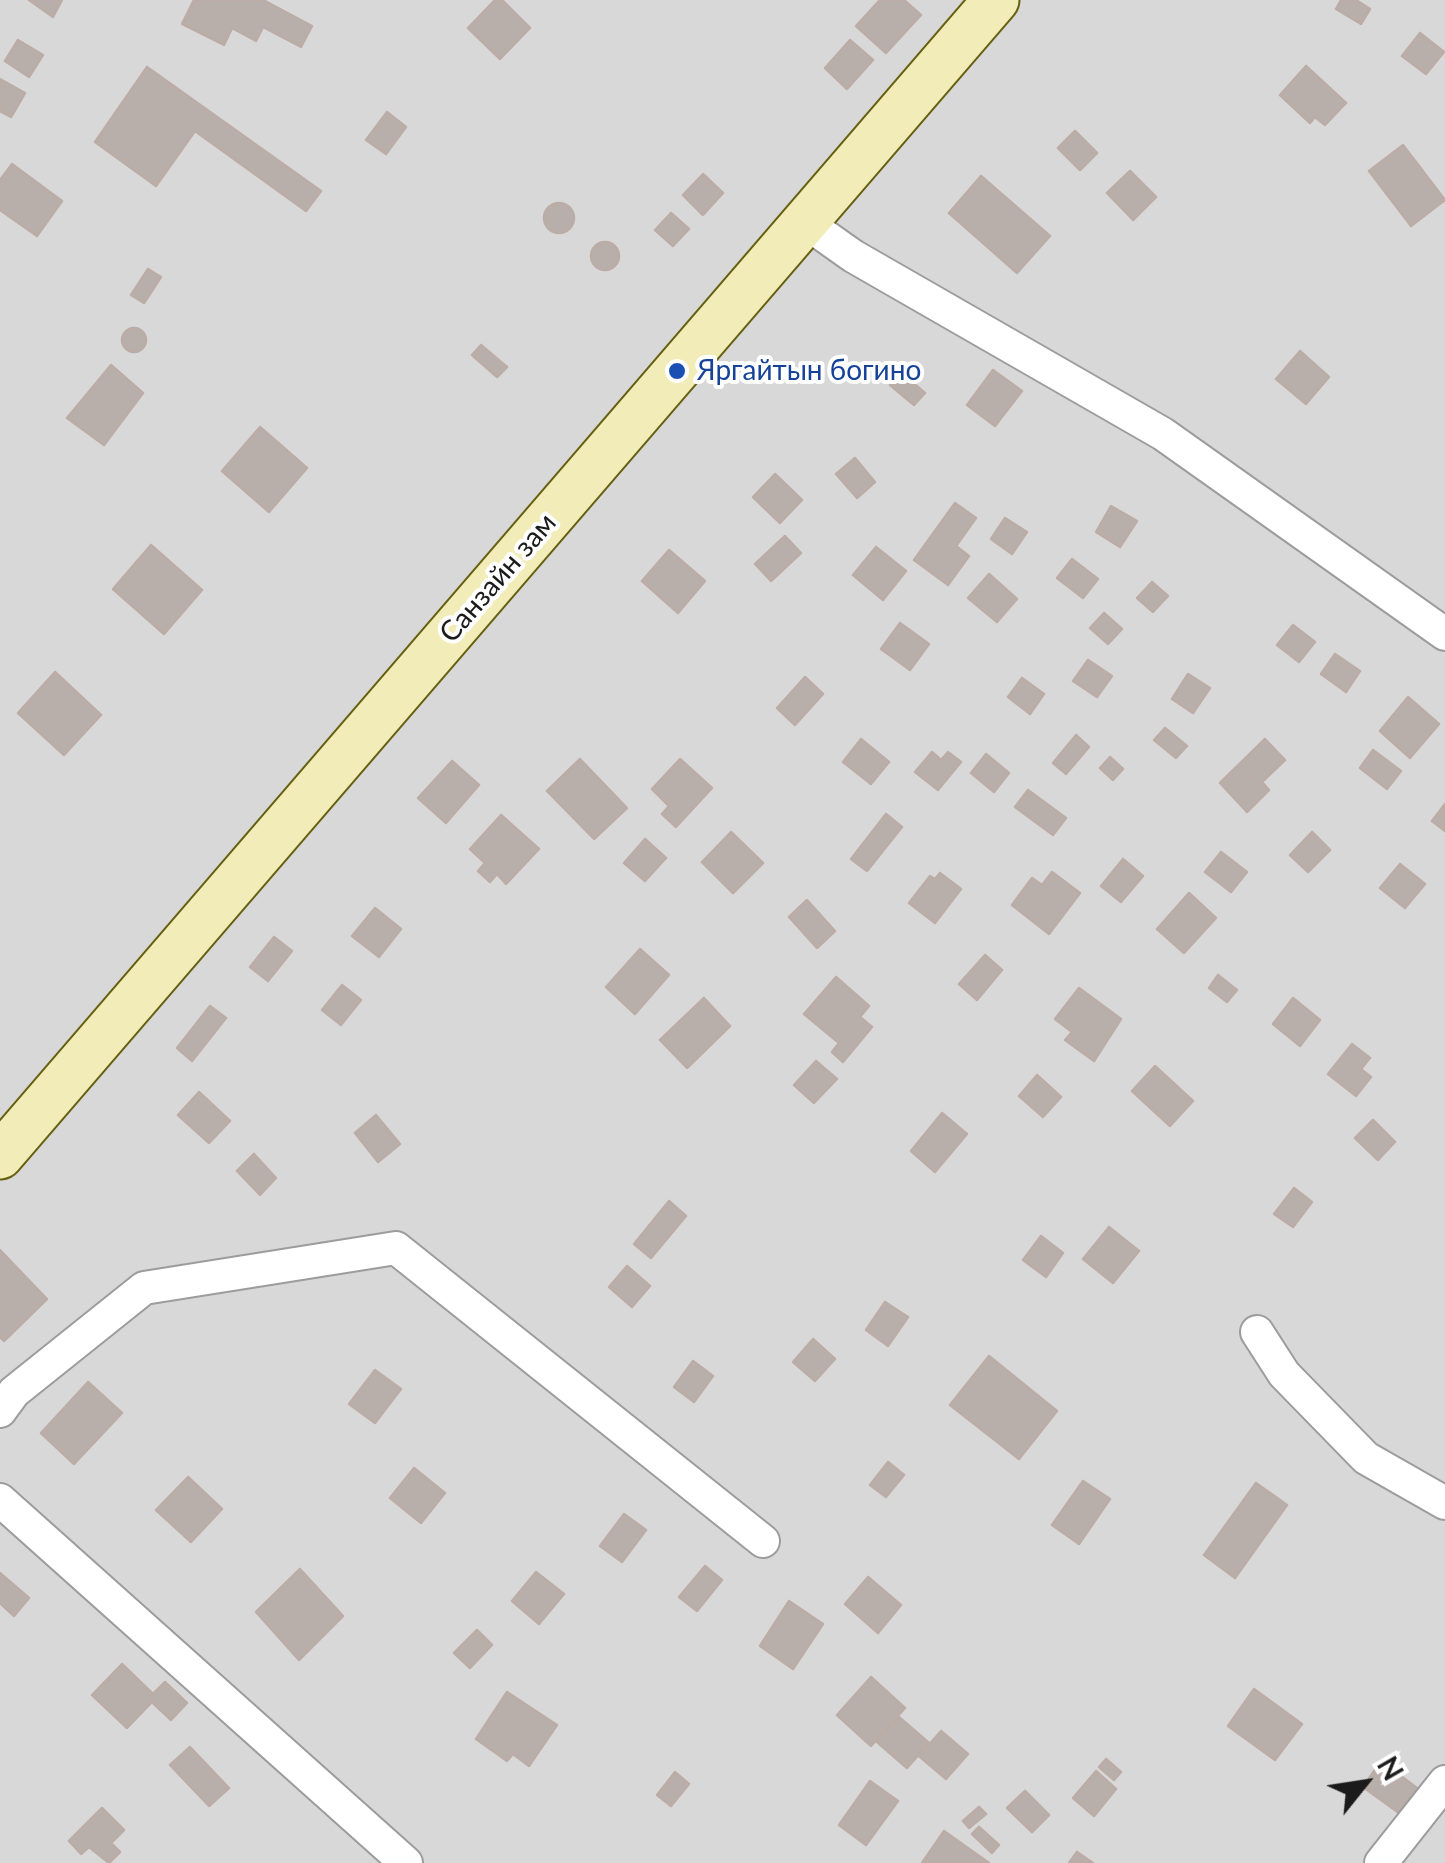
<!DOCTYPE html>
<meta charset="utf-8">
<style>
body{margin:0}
#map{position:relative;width:1445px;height:1863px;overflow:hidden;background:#ece7e2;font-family:Lato,sans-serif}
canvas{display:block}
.north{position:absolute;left:1315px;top:1733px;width:100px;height:100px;-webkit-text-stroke:8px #fff;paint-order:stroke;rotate:60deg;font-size:28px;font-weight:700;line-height:40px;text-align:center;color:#1b1b1b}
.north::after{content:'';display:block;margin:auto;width:35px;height:45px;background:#1b1b1b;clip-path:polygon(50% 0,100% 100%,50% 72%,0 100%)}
</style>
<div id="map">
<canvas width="1445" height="1863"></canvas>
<div class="north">N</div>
</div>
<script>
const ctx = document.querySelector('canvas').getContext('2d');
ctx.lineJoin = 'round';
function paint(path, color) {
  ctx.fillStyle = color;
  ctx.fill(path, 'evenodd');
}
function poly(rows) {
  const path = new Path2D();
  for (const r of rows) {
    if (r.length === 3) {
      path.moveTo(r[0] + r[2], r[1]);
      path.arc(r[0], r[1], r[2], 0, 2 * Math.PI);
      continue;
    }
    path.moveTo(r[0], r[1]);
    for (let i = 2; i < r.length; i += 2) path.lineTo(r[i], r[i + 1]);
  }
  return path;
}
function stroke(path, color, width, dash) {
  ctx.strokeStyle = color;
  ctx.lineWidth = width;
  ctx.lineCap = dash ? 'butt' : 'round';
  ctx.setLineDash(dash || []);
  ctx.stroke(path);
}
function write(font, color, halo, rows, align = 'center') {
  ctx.font = font + ' Lato,sans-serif';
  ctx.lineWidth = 8;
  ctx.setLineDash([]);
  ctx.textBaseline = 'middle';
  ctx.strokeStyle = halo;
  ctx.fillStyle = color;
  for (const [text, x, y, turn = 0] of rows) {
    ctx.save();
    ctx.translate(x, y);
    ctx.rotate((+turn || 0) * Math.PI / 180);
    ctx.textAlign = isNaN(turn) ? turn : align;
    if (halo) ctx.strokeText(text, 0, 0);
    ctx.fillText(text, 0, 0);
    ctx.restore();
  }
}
paint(poly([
 [0,0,1445,0,1445,1863,0,1863]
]), '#d9d8d8');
const building = poly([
 [29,0,62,0,53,17,29,0],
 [194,0,263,0,312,26,301,47,263,27,256,41,232,28,224,45,182,24,194,0],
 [495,0,502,0,530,28,500,59,468,28,495,0],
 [880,0,904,0,921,15,886,53,856,26,880,0],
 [1341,0,1356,0,1370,9,1361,24,1336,9,1341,0],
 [1420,33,1444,52,1426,74,1402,56,1420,33],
 [18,40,43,55,29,77,5,61,18,40],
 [850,40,873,60,847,89,825,68,850,40],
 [1306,66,1346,103,1325,125,1315,117,1310,123,1280,95,1306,66],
 [147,67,321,191,306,211,195,131,156,186,95,142,147,67],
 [0,79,25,93,11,117,0,111,0,79],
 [387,112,406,127,386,154,366,140,387,112],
 [1075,131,1097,153,1080,170,1058,148,1075,131],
 [1403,145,1445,200,1411,226,1369,171,1403,145],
 [12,164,62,201,37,236,0,210,0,180,12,164],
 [1130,171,1156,197,1133,220,1107,193,1130,171],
 [703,174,723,193,703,215,683,195,703,174],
 [981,176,1050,236,1017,273,949,213,981,176],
 [559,218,15],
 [671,213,689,229,673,246,655,230,671,213],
 [605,256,14],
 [148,269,161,277,144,303,131,295,148,269],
 [134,340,12],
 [481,345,507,367,497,377,472,355,481,345],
 [1300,351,1329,377,1306,404,1276,379,1300,351],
 [111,365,143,393,104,445,67,418,111,365],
 [993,370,1022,391,995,426,967,405,993,370],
 [900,372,925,393,914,405,890,385,900,372],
 [260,427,307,468,269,512,222,471,260,427],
 [855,458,875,482,857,498,836,474,855,458],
 [775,474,802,500,780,523,753,497,775,474],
 [955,503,976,518,956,546,969,556,948,585,914,560,955,503],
 [1111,506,1137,521,1120,547,1096,532,1111,506],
 [1005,518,1027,532,1012,554,991,539,1005,518],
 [785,536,801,553,771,581,755,564,785,536],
 [151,545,202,590,164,634,113,589,151,545],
 [876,547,906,571,883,600,853,575,876,547],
 [669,550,705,581,678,613,642,581,669,550],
 [1072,559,1098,579,1083,598,1057,578,1072,559],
 [989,574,1017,599,997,622,968,598,989,574],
 [1152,582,1168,596,1153,612,1137,598,1152,582],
 [1104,613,1122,629,1108,644,1090,628,1104,613],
 [900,623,929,644,910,670,881,649,900,623],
 [1293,625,1315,642,1299,662,1277,645,1293,625],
 [1335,654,1360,671,1346,692,1321,674,1335,654],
 [1088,660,1112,676,1097,697,1073,681,1088,660],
 [55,672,101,715,64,755,18,713,55,672],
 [1188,674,1210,688,1193,713,1172,699,1188,674],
 [805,677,823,694,795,725,777,708,805,677],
 [1022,678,1044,694,1030,714,1008,697,1022,678],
 [1408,697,1439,724,1410,758,1380,731,1408,697],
 [1165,728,1187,746,1176,758,1154,740,1165,728],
 [1076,735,1089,747,1066,774,1053,763,1076,735],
 [861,739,889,762,871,784,843,762,861,739],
 [1265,739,1285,760,1262,782,1269,790,1247,812,1220,783,1265,739],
 [1373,750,1401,771,1387,789,1360,768,1373,750],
 [932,752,941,760,948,752,961,762,938,790,915,772,932,752],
 [986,754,1009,773,994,792,971,773,986,754],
 [1110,757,1123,769,1113,780,1100,768,1110,757],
 [580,759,627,808,594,839,547,791,580,759],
 [680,759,712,788,676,827,662,814,669,806,652,789,680,759],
 [452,761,479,785,446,823,418,798,452,761],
 [1028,790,1066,818,1053,835,1015,807,1028,790],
 [1445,804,1445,831,1432,821,1445,804],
 [886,814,902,827,867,871,851,859,886,814],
 [501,815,539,849,506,884,497,874,490,882,478,871,485,863,470,849,501,815],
 [731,832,763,863,733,893,702,862,731,832],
 [1312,832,1330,850,1308,872,1290,855,1312,832],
 [645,839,666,858,645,881,624,863,645,839],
 [1221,852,1247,872,1231,892,1205,872,1221,852],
 [1123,859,1143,876,1121,902,1101,886,1123,859],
 [1400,864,1425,884,1405,908,1380,888,1400,864],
 [1052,872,1080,893,1049,934,1012,905,1032,878,1042,885,1052,872],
 [940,873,961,889,935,923,909,903,930,876,935,879,940,873],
 [1189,893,1216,918,1184,953,1157,929,1189,893],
 [807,900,835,931,817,948,789,917,807,900],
 [375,908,401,929,379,957,352,936,375,908],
 [274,937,292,951,268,981,250,967,274,937],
 [640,949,669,975,635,1014,606,987,640,949],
 [985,955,1002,970,977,1000,959,984,985,955],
 [1218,975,1237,990,1227,1002,1209,988,1218,975],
 [836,977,869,1006,860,1017,872,1027,843,1062,832,1052,839,1043,804,1014,836,977],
 [342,985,361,1000,341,1025,322,1010,342,985],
 [1079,988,1121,1019,1094,1061,1065,1040,1072,1032,1055,1019,1079,988],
 [704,998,730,1026,687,1068,660,1040,704,998],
 [1293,998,1320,1020,1300,1046,1273,1024,1293,998],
 [210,1006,226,1018,192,1061,177,1048,210,1006],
 [1352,1044,1370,1058,1361,1069,1371,1077,1356,1096,1328,1074,1352,1044],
 [816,1061,837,1079,814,1103,794,1085,816,1061],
 [1155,1066,1193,1101,1170,1126,1132,1091,1155,1066],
 [1037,1075,1061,1097,1043,1117,1019,1096,1037,1075],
 [199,1092,230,1121,209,1143,178,1115,199,1092],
 [942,1113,967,1134,935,1172,911,1151,942,1113],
 [376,1115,400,1144,378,1162,355,1133,376,1115],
 [1373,1120,1395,1142,1378,1160,1355,1138,1373,1120],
 [254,1154,276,1178,260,1195,237,1171,254,1154],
 [1294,1188,1312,1202,1293,1227,1274,1214,1294,1188],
 [669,1201,686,1216,651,1258,634,1244,669,1201],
 [1109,1227,1139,1251,1113,1283,1083,1259,1109,1227],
 [1041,1236,1063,1253,1046,1277,1023,1260,1041,1236],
 [0,1250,47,1299,4,1341,0,1337,0,1250],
 [627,1266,650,1286,632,1307,609,1287,627,1266],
 [885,1302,908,1317,888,1346,866,1330,885,1302],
 [813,1339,835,1359,815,1381,793,1362,813,1339],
 [989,1356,1057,1411,1019,1459,950,1405,989,1356],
 [693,1361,713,1376,694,1402,674,1387,693,1361],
 [375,1370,401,1389,375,1423,349,1404,375,1370],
 [88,1382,122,1413,74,1464,41,1433,88,1382],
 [888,1462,904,1475,886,1497,870,1485,888,1462],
 [414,1468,445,1493,421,1523,390,1498,414,1468],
 [188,1477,222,1509,191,1542,156,1510,188,1477],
 [1083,1481,1110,1499,1079,1544,1052,1525,1083,1481],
 [1256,1483,1287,1505,1235,1578,1204,1555,1256,1483],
 [624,1514,646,1530,622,1562,600,1546,624,1514],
 [705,1566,722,1580,697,1611,679,1597,705,1566],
 [300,1569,343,1616,299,1660,256,1612,300,1569],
 [536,1572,564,1594,539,1624,512,1601,536,1572],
 [0,1573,29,1598,14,1616,0,1603,0,1573],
 [868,1577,901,1605,878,1633,845,1604,868,1577],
 [789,1601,823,1624,793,1669,760,1646,789,1601],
 [477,1630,492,1645,470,1668,454,1653,477,1630],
 [122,1664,153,1694,165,1682,187,1703,171,1720,152,1702,127,1728,92,1695,122,1664],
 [871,1677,905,1708,871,1746,837,1715,871,1677],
 [1254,1689,1302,1724,1275,1760,1228,1726,1254,1689],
 [507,1692,557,1725,529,1766,513,1754,507,1761,476,1739,507,1692],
 [899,1717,929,1743,907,1768,877,1742,899,1717],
 [941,1731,968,1754,946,1779,919,1756,941,1731],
 [190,1747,229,1788,209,1806,170,1765,190,1747],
 [1106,1759,1121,1772,1114,1780,1099,1767,1106,1759],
 [1381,1761,1417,1788,1399,1813,1363,1787,1381,1761],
 [1096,1771,1116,1789,1094,1816,1073,1798,1096,1771],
 [675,1772,689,1784,671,1806,657,1795,675,1772],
 [870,1781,898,1801,866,1845,839,1825,870,1781],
 [1025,1791,1049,1815,1032,1832,1007,1808,1025,1791],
 [979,1807,986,1814,969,1828,963,1821,979,1807],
 [102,1808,124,1830,111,1843,120,1852,109,1863,89,1847,81,1854,69,1841,102,1808],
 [979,1827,999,1845,992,1853,972,1834,979,1827],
 [944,1831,989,1863,922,1863,944,1831],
 [1077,1852,1093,1863,1069,1863,1077,1852]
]);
paint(building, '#b8afab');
stroke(building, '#bcaca6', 2.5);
const minor = poly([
 [805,222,853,256,1163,434,1445,634],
 [1257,1332,1284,1374,1366,1458,1445,1503],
 [0,1411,14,1392,144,1288,396,1248,763,1541],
 [0,1500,406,1863],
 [1381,1863,1445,1782]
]);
const secondary = poly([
 [0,1156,996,0]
]);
stroke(minor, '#9c9c9c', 36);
stroke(secondary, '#65600f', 49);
stroke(minor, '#fff', 32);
stroke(secondary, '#f2ecb9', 45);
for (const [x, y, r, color] of [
 [677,371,10,"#1a4fb4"]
]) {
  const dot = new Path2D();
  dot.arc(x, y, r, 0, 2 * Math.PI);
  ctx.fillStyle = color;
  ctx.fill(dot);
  stroke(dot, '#fff', 4);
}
write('28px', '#164399', '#fff', [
 ["Яргайтын богино",697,371]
], 'left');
write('28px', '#1b1b1b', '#fff', [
 ["Санзайн зам",498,578,-49]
]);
</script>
